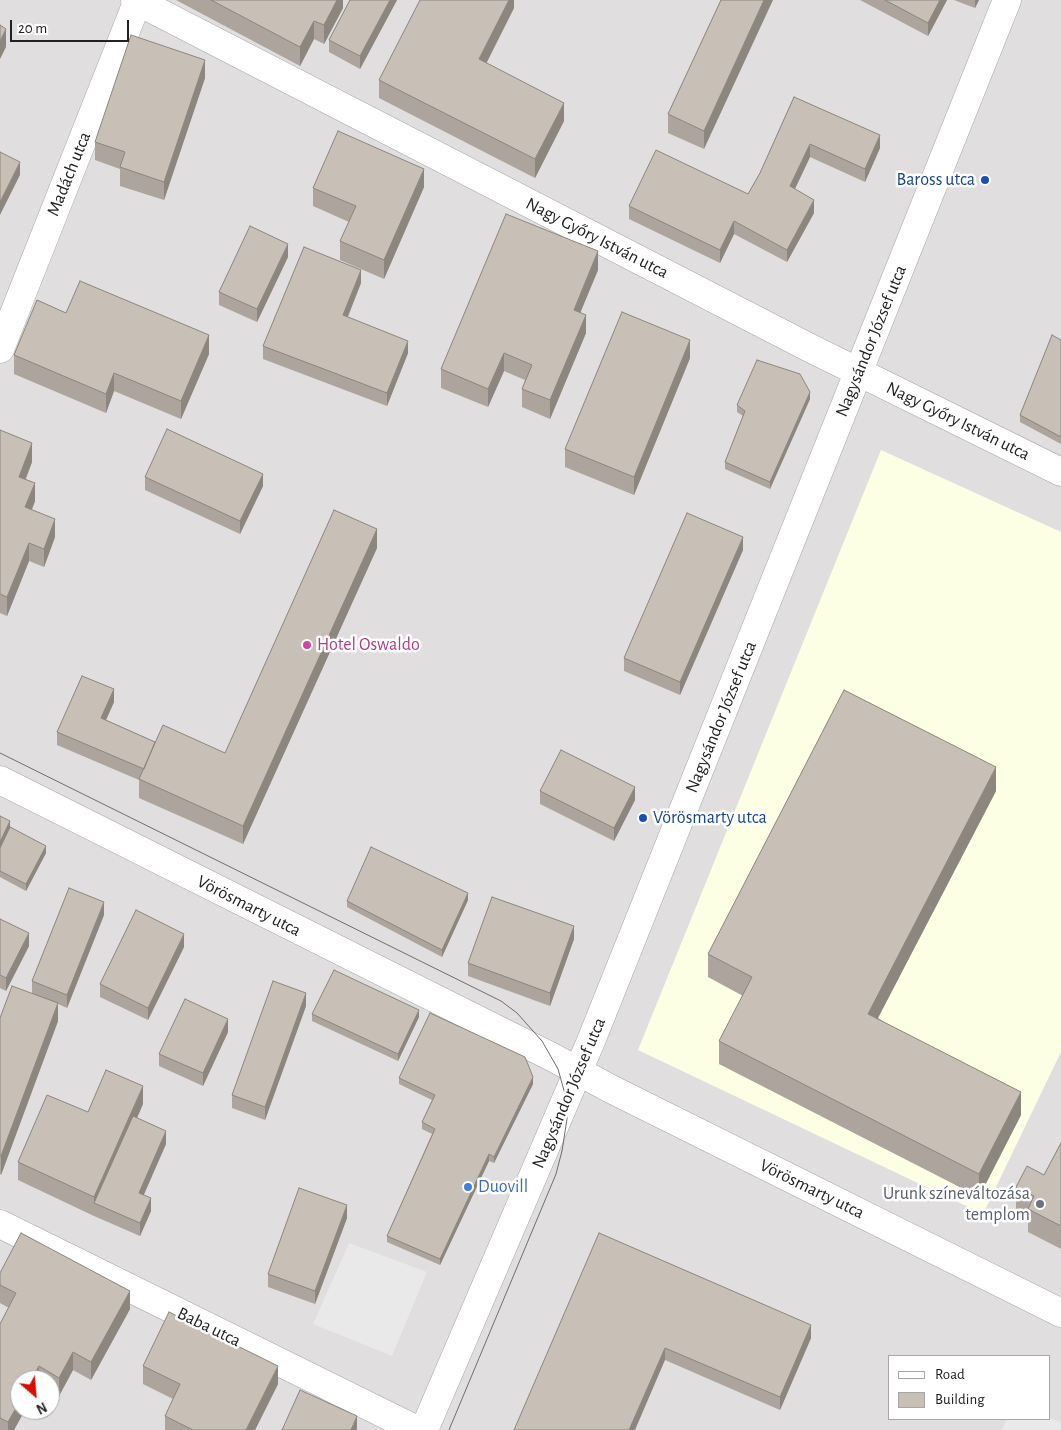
<!DOCTYPE html>
<meta charset="utf-8">
<style>
body{margin:0}
#map{position:relative;width:1061px;height:1430px;overflow:hidden;background:#f2f0e7;font-family:"Alegreya Sans",sans-serif}
canvas{display:block}
.legend{position:absolute;left:888px;top:1355px;width:162px;height:65px;box-sizing:border-box;background:#fff;border:1px solid #a6a6a6;margin:0;padding:6px 9px;list-style:none;font-size:15px;color:#212121}
.legend li{display:flex;align-items:center;gap:10px;height:25px}
.legend b{width:25px;border:1px solid #a6a6a6}
.north{position:absolute;left:10px;top:1370px;width:50px;height:50px;box-sizing:border-box;background:#fff;border:1px solid #a6a6a6;border-radius:50%;rotate:153deg;font-size:14px;font-weight:700;line-height:20px;text-align:center;color:#212121}
.north::after{content:'';display:block;margin:auto;width:18px;height:22px;background:#d30f00;clip-path:polygon(50% 0,100% 100%,50% 72%,0 100%)}
.scale{position:absolute;left:10px;top:20px;width:119px;height:22px;box-sizing:border-box;border:2px solid #212121;border-top:0;padding-left:6px;font-size:15px;line-height:18px;white-space:nowrap;color:#212121;-webkit-text-stroke:4px #fff;paint-order:stroke}
</style>
<div id="map">
<canvas width="1061" height="1430"></canvas>
<ul class="legend">
<li><b style="height:6px;background:#fff"></b>Road</li>
<li><b style="height:14px;background:#c8bfb6"></b>Building</li>
</ul>
<div class="north">N</div>
<div class="scale">20 m</div>
</div>
<script>
const ctx = document.querySelector('canvas').getContext('2d');
ctx.lineJoin = 'round';
function paint(path, color) {
  ctx.fillStyle = color;
  ctx.fill(path, 'evenodd');
}
function poly(rows) {
  const path = new Path2D();
  for (const r of rows) {
    path.moveTo(r[0], r[1]);
    for (let i = 2; i < r.length; i += 2) path.lineTo(r[i], r[i + 1]);
  }
  return path;
}
function stroke(path, color, width, dash) {
  ctx.strokeStyle = color;
  ctx.lineWidth = width;
  ctx.lineCap = dash ? 'butt' : 'round';
  ctx.setLineDash(dash || []);
  ctx.stroke(path);
}
function write(font, color, halo, rows, align = 'center') {
  ctx.font = font + ' "Alegreya Sans",sans-serif';
  ctx.lineWidth = 5;
  ctx.setLineDash([]);
  ctx.textBaseline = 'middle';
  ctx.strokeStyle = halo;
  ctx.fillStyle = color;
  for (const [text, x, y, turn = 0] of rows) {
    ctx.save();
    ctx.translate(x, y);
    ctx.rotate((+turn || 0) * Math.PI / 180);
    ctx.textAlign = isNaN(turn) ? turn : align;
    if (halo) ctx.strokeText(text, 0, 0);
    ctx.fillText(text, 0, 0);
    ctx.restore();
  }
}
paint(poly([
 [0,0,1061,0,1061,1430,0,1430],
 [890,1356,1050,1356,1050,1419,890,1419],
 [20,1380,50,1380,50,1410,20,1410]
]), '#e0dede');
paint(poly([
 [881,450,1061,532,1061,1052,983,1214,638,1050]
]), '#fdffe4');
paint(poly([
 [349,1243,427,1272,392,1356,313,1324],
 [1050,1418,1061,1423,1061,1430,1002,1430,1007,1419]
]), '#e9e9e9');
const minor = poly([
 [135,0,810,348,1061,472],
 [0,349,138,0],
 [0,780,552,1057,609,1088,1061,1313],
 [0,1224,417,1430],
 [424,1430,591,1041,1007,0]
]);
stroke(minor, '#a8a8a8', 29);
stroke(minor, '#fff', 28);
stroke(poly([
 [0,753,501,1001,517,1013,542,1041,558,1069,567,1101,567,1119,562,1151,556,1174,449,1430]
]), '#6f6f6f', 1);
paint(poly([
 [176,0,343,0,343,8,324,44,314,39,300,66],
 [350,0,397,0,360,69,329,52,329,40],
 [514,0,514,8,486,63,564,121,535,178,379,98,379,80],
 [721,0,704,149,668,133,668,114],
 [860,0,947,0,928,36],
 [954,0,979,0,975,8],
 [205,78,164,200,120,186,120,169,95,160,95,142],
 [794,97,880,148,865,182,810,157,795,189,814,213,787,262,734,234,720,263,629,219,629,206,748,194,760,173],
 [424,187,384,279,340,260,340,241,349,222,313,206,313,188],
 [288,257,257,322,219,305,219,292],
 [598,270,580,312,586,333,550,419,522,407,522,389,525,380,504,371,488,407,441,388,441,369],
 [361,283,348,317,408,353,387,406,263,359,263,346],
 [66,313,209,354,181,419,114,391,106,413,14,374,14,355],
 [1061,340,1061,444,1020,422,1020,415],
 [690,358,634,495,565,467,565,449],
 [810,399,770,489,725,469,725,462,743,416,737,412,737,405],
 [0,430,32,462,26,479,35,501,32,510,55,537,44,567,29,561,7,616,0,613],
 [145,477,263,486,240,534,145,490],
 [377,548,243,844,139,798,139,780,57,745,57,732,114,702,106,720,155,742,225,753],
 [743,550,680,695,624,671,624,658],
 [540,791,635,800,614,841,540,804],
 [996,791,878,1018,1021,1115,979,1197,719,1064,719,1041,743,996,708,977,708,954],
 [0,816,10,827,46,853,26,891,0,877],
 [468,900,442,957,347,907,347,901],
 [104,915,67,1008,58,1004,58,1021,1,1175,0,1174,0,1018,32,993,32,981],
 [0,919,29,946,6,991,0,988],
 [574,939,550,1006,468,976,468,963],
 [184,947,148,1020,100,997,100,984],
 [306,1006,265,1120,232,1108,232,1095],
 [312,1014,419,1017,398,1061,312,1021],
 [228,1032,203,1086,159,1066,159,1054],
 [399,1078,533,1084,494,1163,489,1161,440,1265,387,1242,387,1236,432,1134,422,1129,422,1122,432,1100,399,1084],
 [143,1104,137,1118,166,1144,143,1195,151,1211,140,1236,94,1216,18,1180,18,1162,88,1112],
 [1061,1143,1061,1249,1028,1232,1028,1216,1016,1210,1016,1187,1044,1175],
 [347,1218,315,1304,268,1287,268,1274],
 [599,1233,811,1338,780,1410,665,1360],
 [0,1273,130,1309,91,1380,73,1370,59,1396,50,1391,50,1380,20,1380,20,1410,25,1410,14,1430,0,1430,0,1324,9,1308,0,1303],
 [143,1366,278,1384,255,1430,165,1430,165,1416,173,1399,143,1384]
]), '#aca49d');
paint(poly([
 [337,0,343,0,343,8,324,44,324,25],
 [390,0,397,0,360,69,360,56],
 [509,0,514,0,514,8,479,78,479,59],
 [764,0,773,0,704,149,704,131],
 [940,0,947,0,928,36,928,23],
 [975,0,979,0,975,8],
 [314,21,314,39,300,66,300,47],
 [6,29,6,47,0,59,0,41],
 [205,60,205,78,164,200,164,182],
 [564,103,564,121,535,178,535,159],
 [880,135,880,148,865,182,865,169],
 [810,144,810,157,790,199,790,186],
 [20,162,20,175,0,215,0,202],
 [424,169,424,187,384,279,384,260],
 [814,200,814,213,787,262,787,250],
 [734,221,734,234,720,263,720,250],
 [288,244,288,257,257,322,257,309],
 [598,251,598,270,574,328,574,310],
 [361,270,361,283,343,328,343,315],
 [586,315,586,333,550,419,550,400],
 [209,335,209,354,181,419,181,401],
 [690,340,690,358,634,495,634,477],
 [408,341,408,353,387,406,387,393],
 [504,353,504,371,488,407,488,389],
 [114,373,114,391,106,413,106,394],
 [810,392,810,399,770,489,770,482],
 [32,443,32,462,19,495,19,477],
 [263,474,263,486,240,534,240,521],
 [35,483,35,501,25,525,25,507],
 [55,519,55,537,44,567,44,549],
 [377,529,377,548,243,844,243,826],
 [743,537,743,550,680,695,680,682],
 [29,543,29,561,7,616,7,597],
 [114,689,114,702,101,731,101,718],
 [996,767,996,791,868,1037,868,1014],
 [635,787,635,800,614,841,614,828],
 [10,821,10,834,0,855,0,842],
 [46,846,46,853,26,891,26,884],
 [468,893,468,900,442,957,442,950],
 [104,902,104,915,67,1008,67,995],
 [574,926,574,939,550,1006,550,993],
 [29,933,29,946,6,991,6,978],
 [184,934,184,947,148,1020,148,1008],
 [306,993,306,1006,265,1120,265,1107],
 [58,1003,58,1021,1,1175,1,1156],
 [419,1010,419,1017,398,1061,398,1054],
 [228,1019,228,1032,203,1086,203,1073],
 [533,1077,533,1084,494,1163,494,1157],
 [143,1086,143,1104,99,1205,94,1203,94,1197],
 [1021,1092,1021,1115,979,1197,979,1174],
 [166,1131,166,1144,139,1206,139,1193],
 [489,1154,489,1161,440,1265,440,1259],
 [151,1198,151,1211,140,1236,140,1223],
 [347,1205,347,1218,315,1304,315,1291],
 [130,1291,130,1309,91,1380,91,1362],
 [811,1325,811,1338,780,1410,780,1397],
 [665,1348,665,1360,635,1430,629,1430],
 [73,1352,73,1370,59,1396,59,1378],
 [39,1366,39,1380,31,1380],
 [278,1366,278,1384,255,1430,246,1430],
 [20,1401,20,1410,25,1410,14,1430,8,1430,8,1422],
 [357,1416,357,1430,351,1430]
]), '#8c867f');
const building = poly([
 [211,0,337,0,324,25,314,21,300,47,211,0],
 [350,0,390,0,360,56,329,40,350,0],
 [420,0,509,0,479,59,564,103,535,159,379,80,420,0],
 [721,0,764,0,704,131,668,114,721,0],
 [885,0,940,0,928,23,885,0],
 [0,25,6,29,0,41,0,25],
 [131,35,205,60,164,182,120,167,125,152,95,142,131,35],
 [794,97,880,135,865,169,810,144,790,186,814,200,787,250,734,221,720,250,629,206,656,150,748,194,760,173,794,97],
 [338,131,424,169,384,260,340,241,356,206,313,188,338,131],
 [0,152,20,162,0,202,0,152],
 [506,214,598,251,574,310,586,315,550,400,522,389,532,365,504,353,488,389,441,369,506,214],
 [250,226,288,244,257,309,219,292,250,226],
 [304,247,361,270,343,315,408,341,387,393,263,346,304,247],
 [80,281,209,335,181,401,114,373,106,394,14,355,37,300,66,313,80,281],
 [622,312,690,340,634,477,565,449,622,312],
 [1052,335,1061,340,1061,437,1020,415,1052,335],
 [757,360,800,374,810,392,770,482,725,462,745,411,737,405,757,360],
 [167,429,263,474,240,521,145,477,167,429],
 [0,430,32,443,19,477,35,483,25,507,55,519,44,549,29,543,7,597,0,594,0,430],
 [334,510,377,529,243,826,139,779,163,725,225,753,334,510],
 [687,513,743,537,680,682,624,658,687,513],
 [82,676,114,689,101,718,155,742,144,769,57,732,82,676],
 [844,690,996,767,868,1014,1021,1092,979,1174,719,1041,752,977,708,954,844,690],
 [561,750,635,787,614,828,540,791,561,750],
 [0,816,10,821,0,842,0,816],
 [10,827,46,846,26,884,0,871,0,848,10,827],
 [371,847,468,893,442,950,347,901,371,847],
 [69,888,104,902,67,995,32,981,69,888],
 [492,897,574,926,550,993,468,963,492,897],
 [136,910,184,934,148,1008,100,984,136,910],
 [0,919,29,933,6,978,0,975,0,919],
 [334,970,419,1010,398,1054,312,1014,334,970],
 [273,981,306,993,265,1107,232,1095,273,981],
 [12,986,58,1003,1,1156,0,1156,0,1018,12,986],
 [185,999,228,1019,203,1073,159,1054,185,999],
 [430,1013,525,1057,533,1077,494,1157,489,1154,440,1259,387,1236,435,1129,422,1122,435,1095,399,1078,430,1013],
 [106,1070,143,1086,94,1197,18,1162,47,1095,88,1112,106,1070],
 [133,1116,166,1131,139,1193,151,1198,140,1223,94,1203,133,1116],
 [1061,1143,1061,1226,1028,1209,1034,1196,1016,1187,1027,1166,1044,1175,1061,1143],
 [299,1188,347,1205,315,1291,268,1274,299,1188],
 [21,1233,130,1291,91,1362,73,1352,59,1378,39,1366,31,1380,20,1380,20,1401,8,1422,0,1418,0,1324,16,1293,0,1285,0,1273,21,1233],
 [599,1233,811,1325,780,1397,665,1348,629,1430,514,1430,599,1233],
 [169,1312,278,1366,246,1430,193,1430,165,1416,180,1384,143,1366,169,1312],
 [300,1390,357,1416,351,1430,282,1430,300,1390]
]);
paint(building, '#c8bfb6');
stroke(building, '#8c867f', 1);
for (const [x, y, r, color] of [
 [985,180,5,"#1a4fb4"],
 [307,645,5,"#d1479c"],
 [643,818,5,"#1a4fb4"],
 [468,1187,5,"#3f7fe0"],
 [1040,1204,5,"#6b7280"]
]) {
  const dot = new Path2D();
  dot.arc(x, y, r, 0, 2 * Math.PI);
  ctx.fillStyle = color;
  ctx.fill(dot);
  stroke(dot, '#fff', 2);
}
write('18px', '#212121', '#fff', [
 ["Madách utca",69,174,-68],
 ["Nagy Győry István utca",597,238,27],
 ["Nagysándor József utca",871,341,-68],
 ["Nagy Győry István utca",958,421,26],
 ["Nagysándor József utca",721,717,-68],
 ["Vörösmarty utca",249,906,27],
 ["Nagysándor József utca",569,1093,-67],
 ["Vörösmarty utca",812,1189,26],
 ["Baba utca",209,1327,26]
]);
write('18px', '#164399', '#fff', [
 ["Baross utca",975,180],
 ["Vörösmarty utca",653,818,"left"]
], 'right');
write('18px', '#b23c85', '#fff', [
 ["Hotel Oswaldo",317,645]
], 'left');
write('18px', '#366cbe', '#fff', [
 ["Duovill",478,1187]
], 'left');
write('18px', '#5b616d', '#fff', [
 ["Urunk színeváltozása",1030,1194],
 ["templom",1030,1215]
], 'right');
</script>
